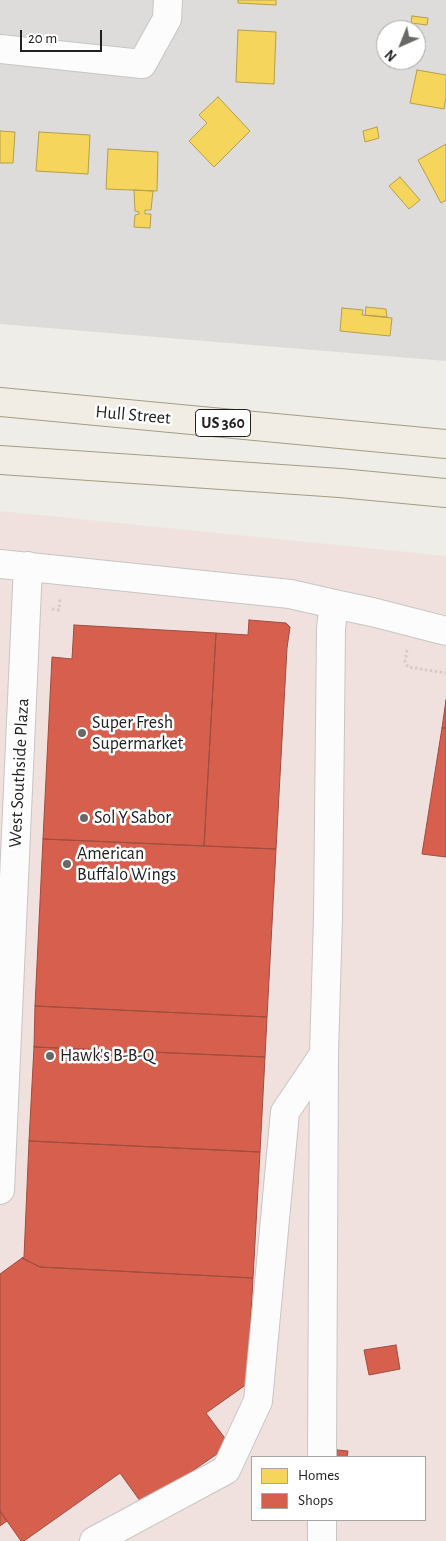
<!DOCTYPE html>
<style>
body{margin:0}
#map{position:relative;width:446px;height:1541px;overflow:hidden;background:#eeede8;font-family:"Alegreya Sans",sans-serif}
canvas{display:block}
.legend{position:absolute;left:251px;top:1456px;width:175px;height:65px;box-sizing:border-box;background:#fff;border:1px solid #a6a6a6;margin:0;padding:6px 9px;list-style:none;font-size:15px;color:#202020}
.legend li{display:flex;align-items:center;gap:10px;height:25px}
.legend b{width:25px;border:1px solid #a6a6a6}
.north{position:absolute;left:376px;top:20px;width:50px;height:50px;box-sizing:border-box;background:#fff;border:1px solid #a6a6a6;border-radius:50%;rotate:224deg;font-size:14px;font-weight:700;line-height:20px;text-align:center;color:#202020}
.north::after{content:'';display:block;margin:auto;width:18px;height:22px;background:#686866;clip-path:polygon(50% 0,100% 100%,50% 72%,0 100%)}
.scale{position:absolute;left:20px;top:30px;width:82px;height:22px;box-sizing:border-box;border:2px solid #202020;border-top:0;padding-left:6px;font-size:15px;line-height:18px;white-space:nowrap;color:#202020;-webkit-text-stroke:4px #fff;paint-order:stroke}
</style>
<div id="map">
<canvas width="446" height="1541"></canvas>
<ul class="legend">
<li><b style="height:14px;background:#f6d55c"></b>Homes</li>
<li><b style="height:14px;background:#d6604d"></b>Shops</li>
</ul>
<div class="north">N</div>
<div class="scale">20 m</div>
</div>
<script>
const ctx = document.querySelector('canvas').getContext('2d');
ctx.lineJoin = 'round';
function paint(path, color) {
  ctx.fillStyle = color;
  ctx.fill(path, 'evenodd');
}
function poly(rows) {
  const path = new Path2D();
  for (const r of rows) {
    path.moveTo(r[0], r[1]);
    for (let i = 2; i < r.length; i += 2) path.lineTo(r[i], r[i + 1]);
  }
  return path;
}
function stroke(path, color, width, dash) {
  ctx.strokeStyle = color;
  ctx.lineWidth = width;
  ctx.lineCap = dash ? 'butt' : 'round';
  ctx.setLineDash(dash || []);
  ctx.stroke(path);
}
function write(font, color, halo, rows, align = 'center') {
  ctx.font = font + ' "Alegreya Sans",sans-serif';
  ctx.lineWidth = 5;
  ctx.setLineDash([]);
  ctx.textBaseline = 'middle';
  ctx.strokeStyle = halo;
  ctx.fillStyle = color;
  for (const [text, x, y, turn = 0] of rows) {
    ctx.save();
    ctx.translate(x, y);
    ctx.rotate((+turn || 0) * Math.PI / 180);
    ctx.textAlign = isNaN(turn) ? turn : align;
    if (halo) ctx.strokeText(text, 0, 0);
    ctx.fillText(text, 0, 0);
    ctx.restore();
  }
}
paint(poly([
 [0,0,446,0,446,361,0,324],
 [386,30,416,30,416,60,386,60]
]), '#dddcda');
paint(poly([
 [0,511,446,556,446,1541,0,1541],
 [252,1457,425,1457,425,1520,252,1520]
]), '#f0e1de');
const homes = poly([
 [238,0,276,0,276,5,238,3,238,0],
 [412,16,428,18,427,25,411,23,412,16],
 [238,30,276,32,274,84,236,82,238,30],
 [417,70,446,75,446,97,444,109,410,103,417,70],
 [218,97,250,131,214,167,189,141,207,123,199,115,218,97],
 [377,127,379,138,365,142,363,131,377,127],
 [0,131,15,132,13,163,0,163,0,131],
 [39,132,90,135,88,174,36,171,39,132],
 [446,144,446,200,441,203,418,160,446,144],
 [108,149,158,152,157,191,106,189,108,149],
 [400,177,420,200,409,209,389,186,400,177],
 [134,190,153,191,151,210,145,210,145,214,151,214,150,228,134,227,135,215,139,214,139,212,135,211,134,190],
 [366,307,386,309,387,317,365,315,366,307],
 [342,308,363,310,362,315,392,318,390,336,340,331,342,308]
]);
paint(homes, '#f6d55c');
stroke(homes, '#b69f4a', 1);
const shops = poly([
 [249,620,286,623,290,627,287,648,276,849,204,846,216,633,248,635,249,620],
 [74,625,216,633,204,846,43,839,52,657,72,659,74,625],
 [446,700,446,728,442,728,446,700],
 [442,728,446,728,446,857,422,854,442,728],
 [43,839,276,849,267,1017,35,1006,43,839],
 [35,1006,267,1017,265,1057,34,1047,35,1006],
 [34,1047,265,1057,260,1152,29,1141,34,1047],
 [29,1141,260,1152,253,1278,40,1267,22,1258,24,1257,29,1141],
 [22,1258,40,1267,253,1278,247,1384,206,1413,230,1445,143,1505,120,1473,24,1541,21,1541,0,1511,0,1274,22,1258],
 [396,1345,400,1369,369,1375,364,1350,396,1345],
 [337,1450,348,1451,347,1457,336,1457,337,1450],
 [0,1511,7,1521,0,1526,0,1511]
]);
paint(shops, '#d6604d');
stroke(shops, '#9f4d40', 1);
const minor = poly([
 [0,49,142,64,167,19,168,0],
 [0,564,290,594,334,604,331,628,328,917,324,1054,322,1457],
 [334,604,372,612,446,631],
 [0,1190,28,566],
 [322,1520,322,1541],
 [94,1541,226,1470,258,1401,285,1112,324,1054]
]);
const major = poly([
 [0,402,446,444],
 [0,460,340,483,446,493]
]);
stroke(minor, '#c7c6c4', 30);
stroke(major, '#a59c84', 30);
stroke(poly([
 [52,609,59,610,60,598],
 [407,650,405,662,408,667,446,673]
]), '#d7cac7', 3, [2.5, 2.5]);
stroke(minor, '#fcfcfc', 28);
stroke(major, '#f1ede5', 28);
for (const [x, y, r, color] of [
 [82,733,5,"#686866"],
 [84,818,5,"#686866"],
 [67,864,5,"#686866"],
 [50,1056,5,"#686866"]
]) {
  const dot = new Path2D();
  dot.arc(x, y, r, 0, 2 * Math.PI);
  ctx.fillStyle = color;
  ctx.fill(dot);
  stroke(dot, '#fff', 2);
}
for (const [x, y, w] of [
 [223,423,55]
]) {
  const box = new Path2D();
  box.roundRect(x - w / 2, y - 13.5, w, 27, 4);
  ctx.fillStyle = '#fff';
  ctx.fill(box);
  stroke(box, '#202020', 1);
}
write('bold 16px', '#202020', null, [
 ["US 360",223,423]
]);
write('18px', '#202020', '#fff', [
 ["Hull Street",133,415,5],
 ["West Southside Plaza",19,773,-87]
]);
write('18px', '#202020', '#fff', [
 ["Super Fresh",92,723],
 ["Supermarket",92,744],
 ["Sol Y Sabor",94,818],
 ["American",77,854],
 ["Buffalo Wings",77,875],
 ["Hawk's B-B-Q",60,1056]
], 'left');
</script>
